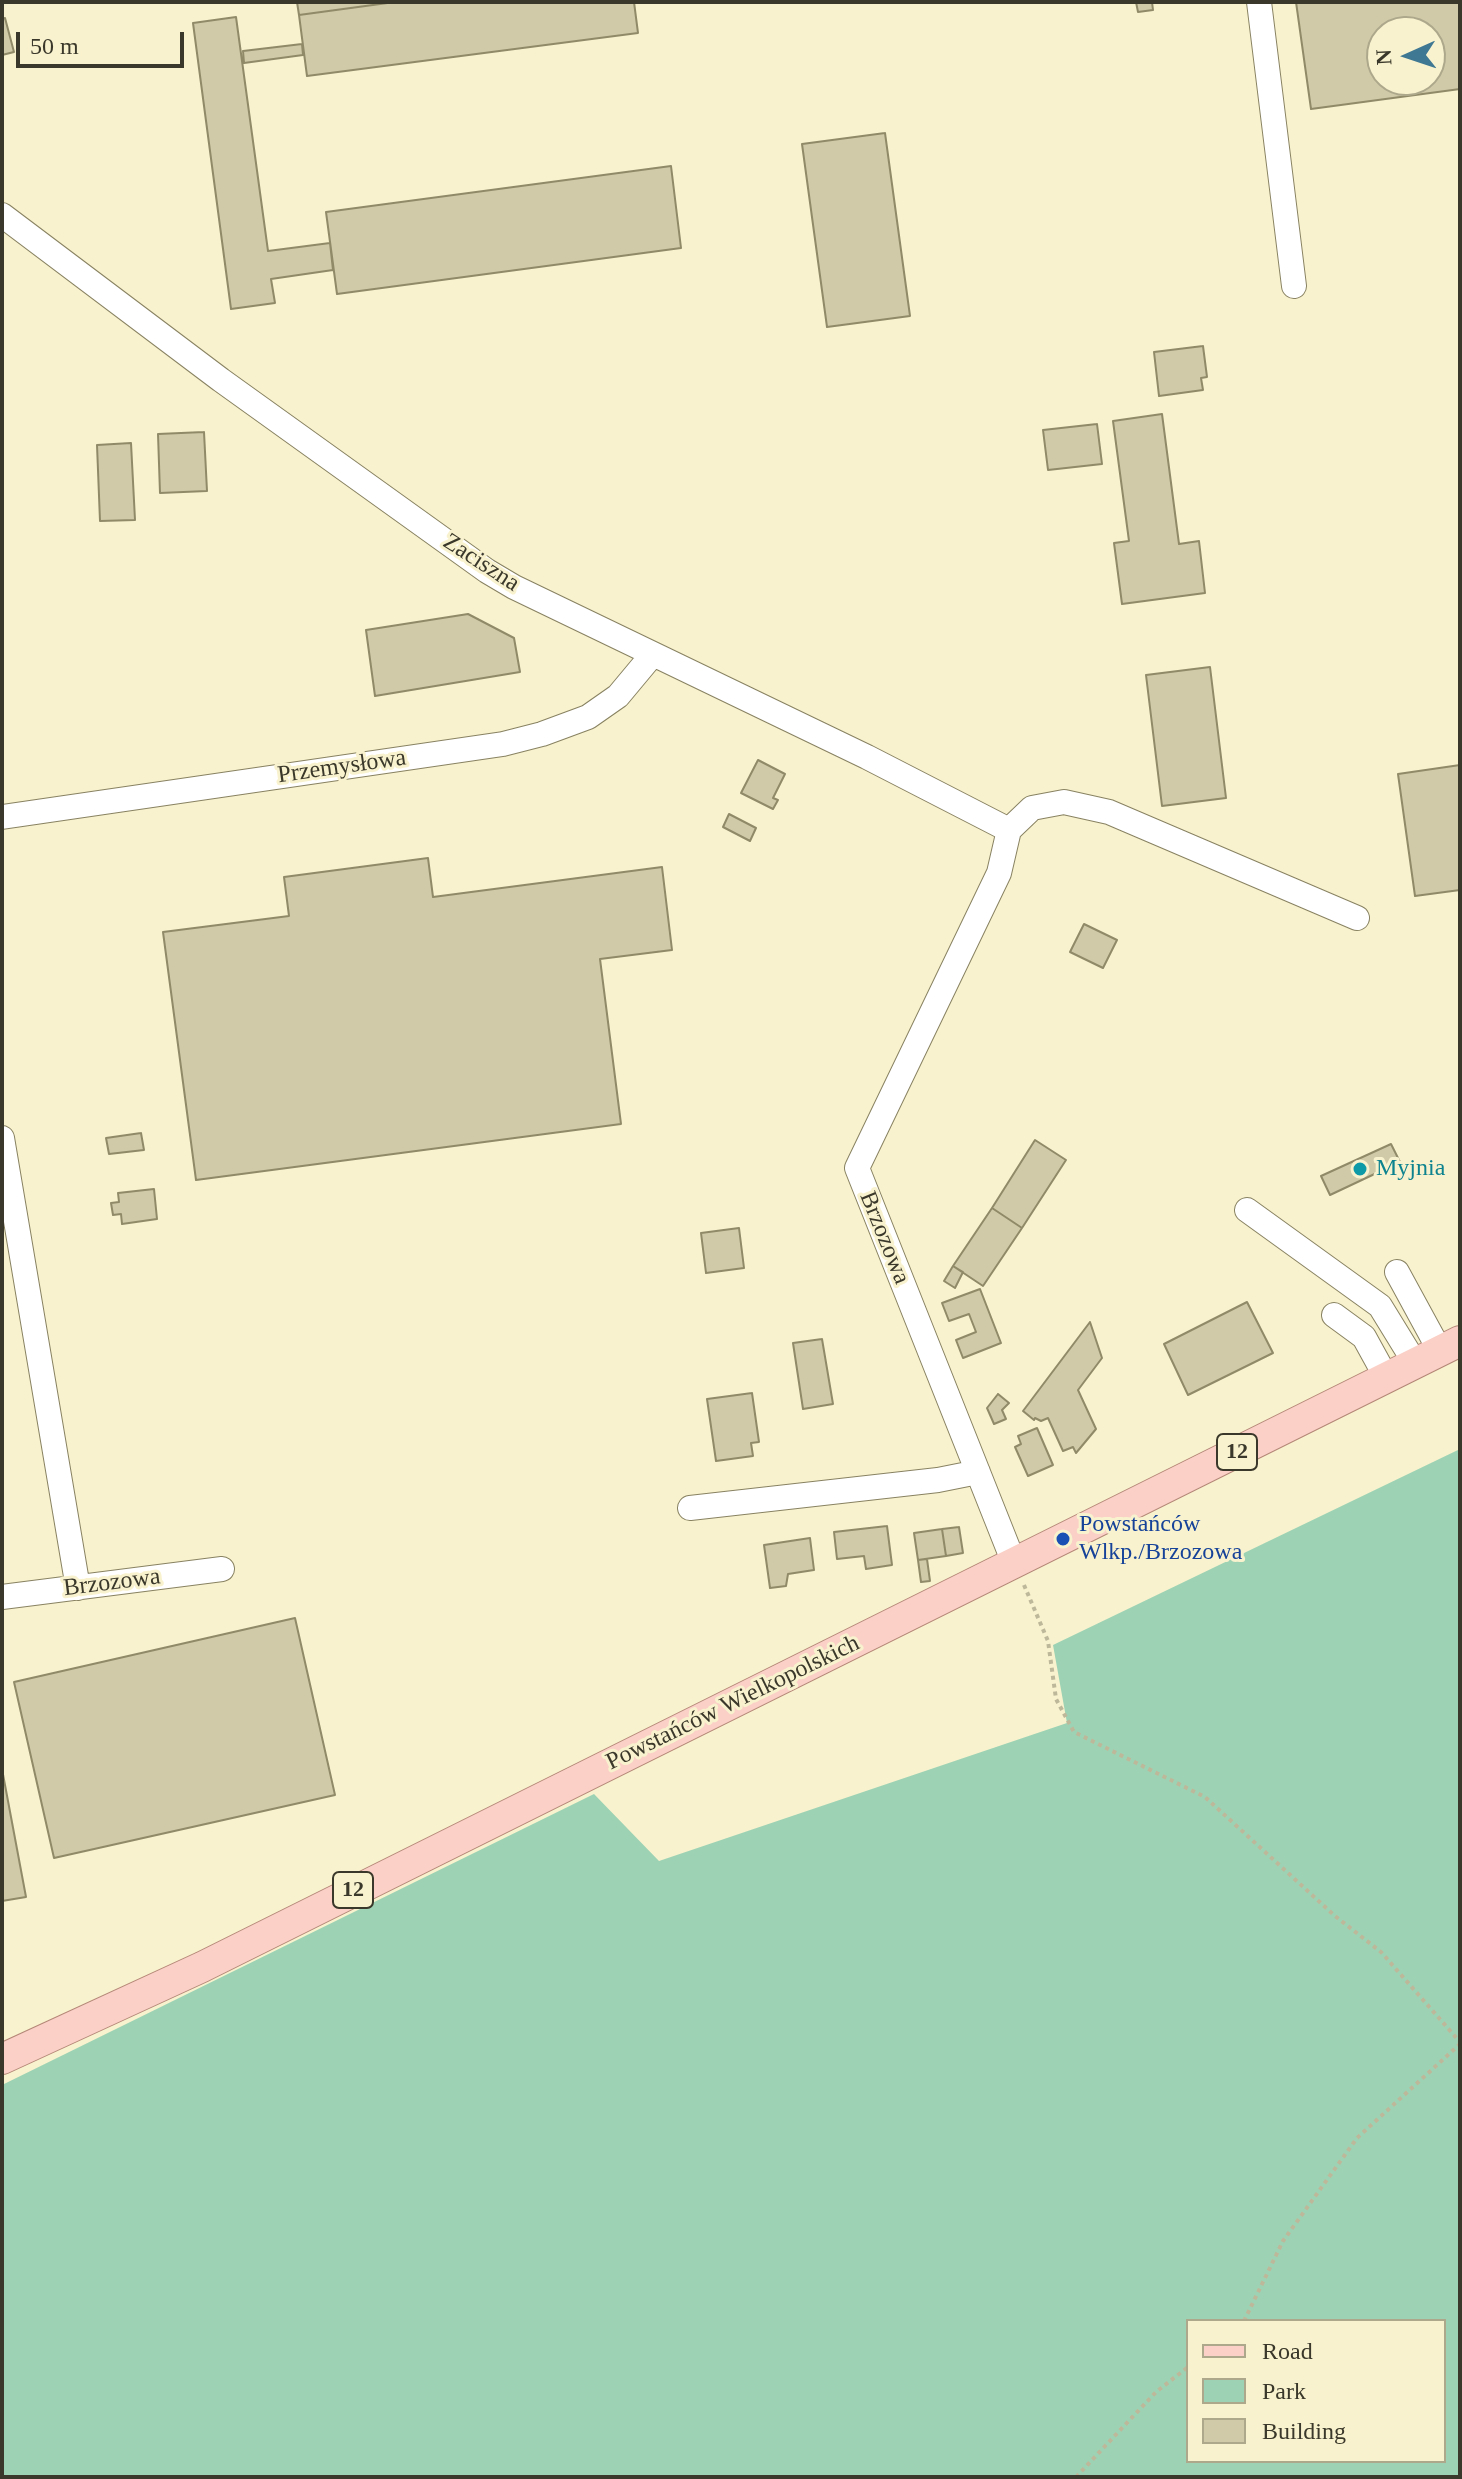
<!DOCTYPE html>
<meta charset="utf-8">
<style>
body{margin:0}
#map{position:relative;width:1462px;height:2479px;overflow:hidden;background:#f9f2ce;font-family:Georgia,serif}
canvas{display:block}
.frame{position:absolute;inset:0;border:4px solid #3a382a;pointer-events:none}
.legend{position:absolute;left:1186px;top:2319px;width:260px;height:144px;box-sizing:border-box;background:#f9f2ce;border:2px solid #ada88c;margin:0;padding:10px 14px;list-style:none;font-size:24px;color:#3a382a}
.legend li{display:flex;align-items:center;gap:16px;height:40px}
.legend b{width:40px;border:2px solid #ada88c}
.north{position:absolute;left:1366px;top:16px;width:80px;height:80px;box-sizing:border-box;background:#f9f2ce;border:2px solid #ada88c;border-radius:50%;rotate:267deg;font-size:22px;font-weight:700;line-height:32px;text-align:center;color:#3a382a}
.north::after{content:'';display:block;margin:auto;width:28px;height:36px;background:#3f7892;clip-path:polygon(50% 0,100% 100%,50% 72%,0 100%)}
.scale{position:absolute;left:16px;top:32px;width:168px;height:36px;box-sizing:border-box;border:4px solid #3a382a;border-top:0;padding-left:10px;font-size:24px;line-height:28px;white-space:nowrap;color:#3a382a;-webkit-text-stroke:6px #f9f2ce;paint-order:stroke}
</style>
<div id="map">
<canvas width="1462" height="2479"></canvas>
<div class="frame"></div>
<ul class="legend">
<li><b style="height:10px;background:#fad0c7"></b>Road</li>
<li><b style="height:22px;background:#9dd3b4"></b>Park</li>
<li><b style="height:22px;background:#d1caa8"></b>Building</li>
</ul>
<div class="north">N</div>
<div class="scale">50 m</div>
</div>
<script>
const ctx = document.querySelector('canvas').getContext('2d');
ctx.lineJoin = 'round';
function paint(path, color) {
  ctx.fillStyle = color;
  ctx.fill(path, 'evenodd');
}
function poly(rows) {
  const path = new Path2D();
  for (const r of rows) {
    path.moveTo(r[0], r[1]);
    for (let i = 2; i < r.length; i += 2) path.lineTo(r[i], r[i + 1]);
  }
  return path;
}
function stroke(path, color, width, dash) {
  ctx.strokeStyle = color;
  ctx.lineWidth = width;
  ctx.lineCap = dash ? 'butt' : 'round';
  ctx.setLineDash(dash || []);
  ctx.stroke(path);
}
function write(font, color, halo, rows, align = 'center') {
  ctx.font = font + ' Georgia,serif';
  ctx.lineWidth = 6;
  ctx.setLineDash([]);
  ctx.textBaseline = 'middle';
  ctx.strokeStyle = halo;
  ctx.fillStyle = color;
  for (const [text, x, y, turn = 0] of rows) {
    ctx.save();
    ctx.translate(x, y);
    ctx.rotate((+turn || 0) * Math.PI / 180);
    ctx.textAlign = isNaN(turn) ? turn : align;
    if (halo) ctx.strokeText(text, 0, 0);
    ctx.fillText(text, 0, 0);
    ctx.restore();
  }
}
paint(poly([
 [1460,1449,1460,2477,2,2477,2,2085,594,1794,659,1861,1067,1723,1053,1645],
 [1188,2321,1444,2321,1444,2461,1188,2461]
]), '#9dd3b4');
const building = poly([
 [297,2,395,2,299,15,297,2],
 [395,2,634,2,638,33,307,76,299,15,395,2],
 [1136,2,1152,2,1153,10,1138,12,1136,2],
 [1296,2,1460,2,1460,89,1311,109,1296,2],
 [1382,32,1430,32,1430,80,1382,80,1382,32],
 [236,17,268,251,330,243,333,270,271,279,275,303,231,309,193,23,236,17],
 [5,18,14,52,2,55,2,19,5,18],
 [302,44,303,55,244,63,243,51,302,44],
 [885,133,910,316,827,327,802,144,885,133],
 [671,166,681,248,337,294,326,212,671,166],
 [1203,346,1207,377,1201,378,1203,390,1159,396,1154,352,1203,346],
 [1162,414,1179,544,1199,541,1205,593,1122,604,1114,543,1129,541,1113,421,1162,414],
 [1097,424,1102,464,1048,470,1043,430,1097,424],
 [204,432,207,491,160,493,158,434,204,432],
 [131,443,135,520,100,521,97,445,131,443],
 [468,614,514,638,520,672,375,696,366,630,468,614],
 [1210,667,1226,798,1162,806,1146,675,1210,667],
 [758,760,785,774,773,798,778,800,773,809,741,793,758,760],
 [1460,765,1460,890,1415,896,1398,774,1460,765],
 [729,814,756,828,750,841,723,827,729,814],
 [428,858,433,897,662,867,672,950,600,959,621,1124,196,1180,163,932,289,916,284,877,428,858],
 [1084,924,1117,940,1103,968,1070,952,1084,924],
 [141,1133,144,1150,109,1154,106,1138,141,1133],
 [1035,1140,1066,1160,1022,1228,992,1208,1035,1140],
 [1391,1144,1400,1162,1330,1195,1321,1176,1391,1144],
 [154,1189,157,1219,122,1224,121,1214,113,1215,111,1203,119,1202,118,1193,154,1189],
 [992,1208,1022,1228,983,1286,953,1266,992,1208],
 [739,1228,744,1268,706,1273,701,1233,739,1228],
 [953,1266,963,1272,955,1288,944,1281,953,1266],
 [980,1289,1001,1343,963,1358,956,1340,976,1332,969,1314,949,1321,942,1303,980,1289],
 [1247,1302,1273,1353,1188,1395,1164,1344,1247,1302],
 [1090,1322,1102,1358,1078,1390,1096,1429,1076,1453,1073,1447,1063,1451,1048,1418,1041,1421,1035,1418,1034,1420,1023,1411,1090,1322],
 [822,1339,833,1404,803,1409,793,1343,822,1339],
 [752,1393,759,1442,751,1443,753,1456,716,1461,707,1399,752,1393],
 [998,1394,1009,1403,1002,1410,1006,1419,994,1424,987,1408,998,1394],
 [1037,1428,1053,1465,1028,1476,1015,1447,1021,1444,1018,1436,1037,1428],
 [887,1526,892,1565,866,1569,864,1556,837,1559,834,1532,887,1526],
 [959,1527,963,1553,946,1556,942,1529,959,1527],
 [942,1529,946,1556,918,1560,914,1533,942,1529],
 [810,1538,814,1570,788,1574,786,1586,770,1588,764,1545,810,1538],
 [927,1559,930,1581,921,1582,918,1560,927,1559],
 [295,1618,335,1795,54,1858,14,1682,295,1618],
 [2,1769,26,1897,2,1901,2,1769]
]);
paint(building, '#d1caa8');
stroke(building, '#908a69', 2);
const minor = poly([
 [1259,2,1294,286],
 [2,215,221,380,487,571,514,587,867,757,1009,830],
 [2,817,503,744,542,734,588,717,618,696,653,654],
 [1009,830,999,873,857,1168,1014,1563],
 [1009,830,1032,808,1064,802,1109,812,1357,918],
 [2,1138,78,1588],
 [1247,1210,1380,1306,1415,1363],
 [1397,1272,1440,1351],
 [1334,1315,1364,1337,1386,1377],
 [690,1508,938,1480,978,1472],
 [2,1597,222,1569]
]);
const major = poly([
 [2,2059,202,1967,1460,1341]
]);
stroke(minor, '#888262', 26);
stroke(major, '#b48777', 32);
stroke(poly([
 [1024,1585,1048,1641,1056,1699,1074,1732,1205,1797,1335,1916,1381,1952,1460,2042],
 [1244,2321,1283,2241,1357,2138,1460,2044],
 [1076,2477,1156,2392,1188,2367]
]), '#beb89b', 4, [4, 4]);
stroke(minor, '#fff', 24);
stroke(major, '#fad0c7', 30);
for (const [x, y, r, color] of [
 [1360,1169,8,"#0f9aa8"],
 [1063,1539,8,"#1a4fb4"]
]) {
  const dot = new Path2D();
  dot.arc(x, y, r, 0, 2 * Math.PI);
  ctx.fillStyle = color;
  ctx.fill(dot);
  stroke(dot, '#f9f2ce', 3);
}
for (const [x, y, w] of [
 [1237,1452,40],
 [353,1890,40]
]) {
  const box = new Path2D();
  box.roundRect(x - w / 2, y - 18, w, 36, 6);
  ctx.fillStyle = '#f9f2ce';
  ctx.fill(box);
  stroke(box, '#3a382a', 2);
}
write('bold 22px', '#3a382a', null, [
 ["12",1237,1452],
 ["12",353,1890]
]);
write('24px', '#3a382a', '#f9f2ce', [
 ["Zaciszna",481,563,33],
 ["Przemysłowa",342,767,-8],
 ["Brzozowa",884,1238,68],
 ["Brzozowa",112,1583,-7],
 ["Powstańców Wielkopolskich",733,1703,-26]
]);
write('24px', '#0d838f', '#f9f2ce', [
 ["Myjnia",1376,1169]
], 'left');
write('24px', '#164399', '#f9f2ce', [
 ["Powstańców",1079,1525],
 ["Wlkp./Brzozowa",1079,1553]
], 'left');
</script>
